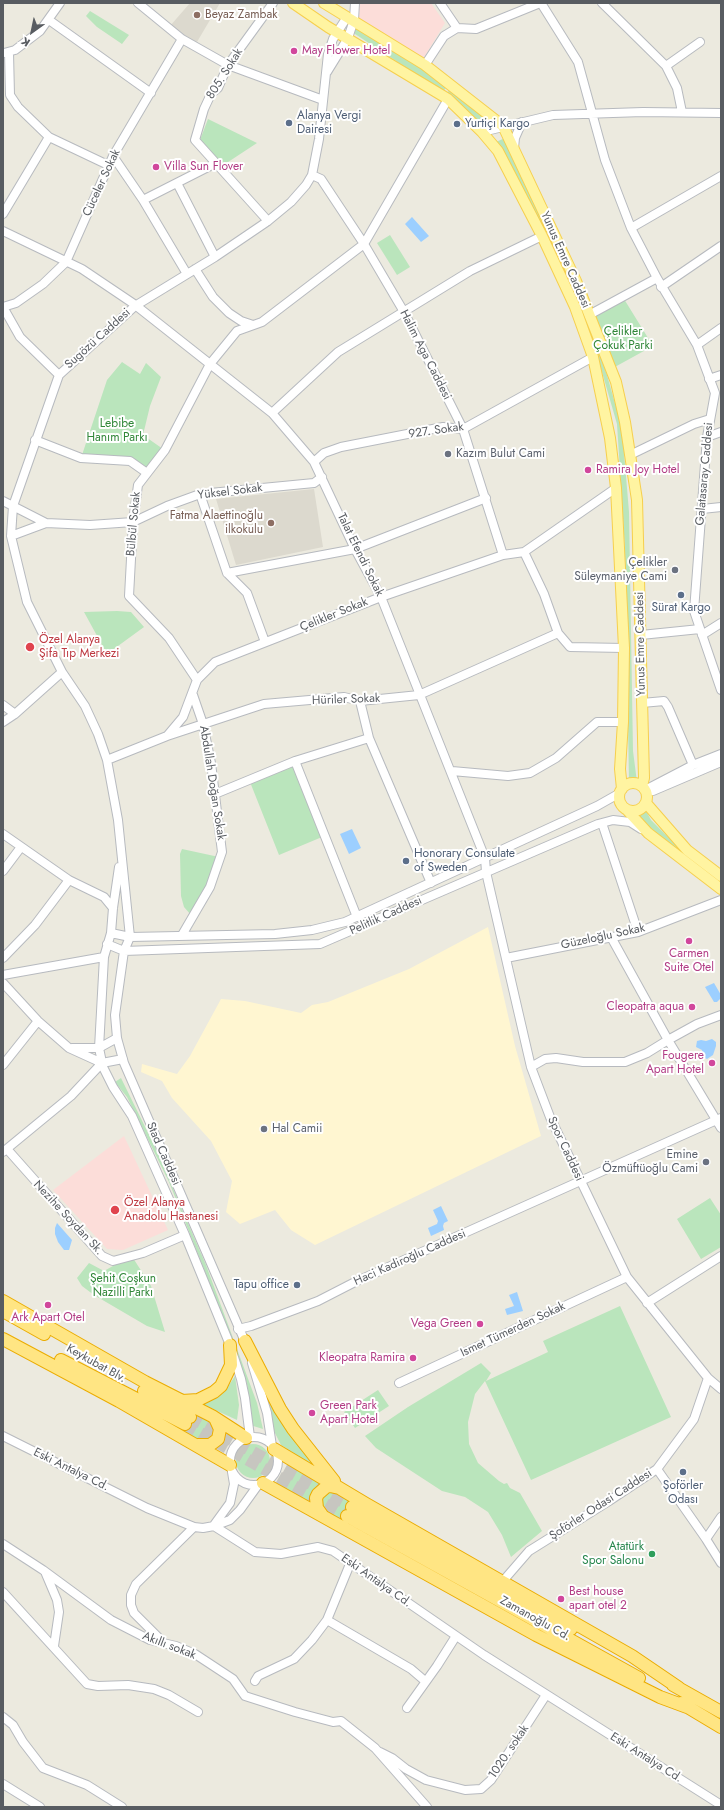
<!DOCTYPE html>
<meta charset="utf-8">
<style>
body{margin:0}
#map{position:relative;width:724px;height:1810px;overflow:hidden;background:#eceadf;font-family:Jost,sans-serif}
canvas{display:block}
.frame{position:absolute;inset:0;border:4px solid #585c61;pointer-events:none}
.north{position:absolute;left:12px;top:12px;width:40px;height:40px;-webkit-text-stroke:3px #fff;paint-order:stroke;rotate:213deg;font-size:11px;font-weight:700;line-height:16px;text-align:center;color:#585c61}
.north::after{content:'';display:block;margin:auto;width:14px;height:18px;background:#585c61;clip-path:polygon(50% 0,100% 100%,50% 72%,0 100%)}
</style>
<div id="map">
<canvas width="724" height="1810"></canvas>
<div class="frame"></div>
<div class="north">K</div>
</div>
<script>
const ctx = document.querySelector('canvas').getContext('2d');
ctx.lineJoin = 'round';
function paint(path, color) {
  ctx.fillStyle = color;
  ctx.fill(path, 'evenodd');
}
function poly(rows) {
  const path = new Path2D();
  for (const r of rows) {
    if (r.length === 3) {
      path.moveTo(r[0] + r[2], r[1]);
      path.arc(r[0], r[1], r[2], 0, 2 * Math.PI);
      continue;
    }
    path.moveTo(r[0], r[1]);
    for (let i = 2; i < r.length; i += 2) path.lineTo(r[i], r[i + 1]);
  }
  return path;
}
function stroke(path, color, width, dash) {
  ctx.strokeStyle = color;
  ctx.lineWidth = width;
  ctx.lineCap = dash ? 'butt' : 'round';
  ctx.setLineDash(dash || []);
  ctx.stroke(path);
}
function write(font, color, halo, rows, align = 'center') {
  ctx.font = font + ' Jost,sans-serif';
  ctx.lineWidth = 4;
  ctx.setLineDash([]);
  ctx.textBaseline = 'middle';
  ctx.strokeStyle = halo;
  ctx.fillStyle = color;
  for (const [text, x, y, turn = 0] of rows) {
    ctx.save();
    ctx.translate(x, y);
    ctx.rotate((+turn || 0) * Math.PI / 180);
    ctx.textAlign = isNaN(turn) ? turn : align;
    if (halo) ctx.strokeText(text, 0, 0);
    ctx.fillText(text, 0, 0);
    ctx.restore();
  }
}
paint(poly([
 [488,927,515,1046,541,1136,315,1245,291,1230,275,1210,240,1224,226,1212,232,1181,211,1141,172,1098,162,1081,141,1072,142,1064,177,1074,190,1056,221,999,245,1001,301,1013,312,1005,328,1002,409,969]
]), '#fff6d1');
paint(poly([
 [190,3,220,3,197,42,190,40,170,26],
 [314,489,323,547,236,565,216,499]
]), '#dcd9ce');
paint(poly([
 [360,3,431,3,445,23,423,59,356,17],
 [124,1136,168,1230,123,1250,107,1249,53,1190]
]), '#fcddd9');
paint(poly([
 [90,11,129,35,122,44,97,27,86,16],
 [350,21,447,86,443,92,346,28],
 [451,88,498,125,482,129,446,94],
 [208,119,257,143,222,166,200,140],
 [505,138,575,289,607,375,622,428,629,512,633,751,637,782,629,783,625,550,617,424,595,348,496,142],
 [390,235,410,267,397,275,377,243],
 [624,299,653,346,613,368,592,316],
 [122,362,140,374,146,363,161,377,150,406,143,435,163,449,147,469,131,457,82,455,107,380],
 [117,611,131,612,144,627,107,654,84,612],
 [293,765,322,837,279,855,250,782],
 [644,807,651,820,675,844,721,879,721,884,672,847,636,815],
 [182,849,219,857,208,887,191,915,184,907,181,896,180,854],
 [121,1078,155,1147,206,1265,257,1403,263,1429,250,1425,251,1414,247,1384,202,1264,169,1182,127,1097,115,1082],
 [710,1198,721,1215,721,1247,701,1259,677,1219],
 [133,1258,151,1286,165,1332,147,1326,94,1295,82,1286,77,1278,89,1263,104,1271,120,1262],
 [620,1306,671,1417,531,1480,485,1381,475,1394,468,1422,469,1444,478,1463,499,1481,504,1484,507,1483,510,1488,520,1493,542,1531,511,1557,502,1535,488,1512,465,1497,442,1491,376,1448,365,1436,408,1407,481,1363,491,1373,486,1381,548,1352,543,1341],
 [258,1371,321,1471,281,1445,274,1431],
 [235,1376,239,1405,237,1420,202,1404,225,1391],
 [378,1390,389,1406,355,1428,344,1412],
 [195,1412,210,1420,217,1433,204,1443,183,1432],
 [253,1461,17],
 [290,1465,324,1484,312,1505,278,1486],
 [330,1490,352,1501,340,1521,323,1512,320,1497]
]), '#bae5bc');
paint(poly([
 [412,217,429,236,421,242,405,224],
 [352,829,361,848,349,854,340,834],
 [714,983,721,995,721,998,717,1002,714,1002,705,987],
 [712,1039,716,1042,716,1046,713,1055,707,1059,703,1057,702,1050,696,1047,697,1041,701,1040,706,1041],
 [441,1206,448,1221,444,1223,443,1226,444,1230,431,1236,428,1228,437,1224,438,1221,433,1210],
 [57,1223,72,1240,69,1250,64,1250,58,1242,55,1234,55,1228],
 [517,1292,523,1311,507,1315,505,1309,514,1306,509,1295]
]), '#9ccfff');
stroke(poly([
 [190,1417,352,1507],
 [185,1424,347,1516]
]), '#c7c6c0', 12, [12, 6]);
const minor = poly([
 [138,3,182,39,228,65,323,100],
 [440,3,457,28],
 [541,3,578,62,605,160,631,228,657,278,697,345,715,393,707,437,694,611,721,690],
 [602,3,666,66,677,88,682,112],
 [49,20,151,93],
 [9,52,10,95,18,107,49,137,108,165],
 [4,53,15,50,40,31,60,3],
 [425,65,444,36,457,28,476,29,540,3],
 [666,66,700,42],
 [327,72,348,38,354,20,355,3],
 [482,132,553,115,643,112,721,113],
 [514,148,515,138,522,122],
 [113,156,143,200,187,274],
 [312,175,321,179,364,244,404,312,463,429,503,555],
 [177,183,215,257],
 [143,200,216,163],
 [3,214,49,137],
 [268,221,195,140,204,109,211,94,218,88,228,65,273,3],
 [631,228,721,176],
 [3,231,82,269,134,304,272,413,314,462,355,549,381,597,485,858,486,872,531,1067,550,1117,627,1277,708,1378,721,1389],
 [195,269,213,297,229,313,241,321,253,325],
 [661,287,721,246],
 [3,307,16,303,43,284,66,262,113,156,182,39],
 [3,307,20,337,59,375],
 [589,315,657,278],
 [697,345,721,328],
 [709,379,721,375],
 [272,413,338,352,470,271,542,236],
 [707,437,721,432],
 [35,440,81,458,130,461,147,473],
 [630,455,694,424,710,419],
 [314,462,324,453,341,447,443,427,463,429,593,357],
 [200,494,227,573,247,593,265,642],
 [3,501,46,523],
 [702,509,721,507],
 [11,536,46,523,90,525,133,522,167,506,200,494,314,483,322,477],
 [524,552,544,594,558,633,570,647,624,648],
 [227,573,355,549,486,498],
 [641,635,700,629],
 [702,635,721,623],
 [62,672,85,706,98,734,107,760,118,820,130,937,124,951,115,1015,117,1038,124,1063,246,1344],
 [197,680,169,638,129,596,133,522,138,485,165,450,210,364,237,331,262,322,364,244,448,99],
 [360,701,369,738,431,883],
 [642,703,664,701,668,707,693,765],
 [3,705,15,714],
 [3,722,15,714,62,672,27,602,11,536,13,506,59,375,135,306,215,257,268,221,291,202,306,185,312,175,319,139,328,54,333,39,347,17],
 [167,736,183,717,197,680,215,662,381,597,503,555,524,552,616,488],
 [107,760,167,736,264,704,344,697,360,701,419,695,558,633],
 [295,761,357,917],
 [452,771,508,776,530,773,556,758,597,722,623,722],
 [645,790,693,765,721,754],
 [653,791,721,762],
 [215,794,295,761,369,738],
 [602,823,638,932],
 [3,834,69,880,104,897,113,908],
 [119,867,113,908,111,933,104,957,99,1048,103,1067,113,1087,132,1116,185,1235,230,1345,241,1379,245,1398,250,1437],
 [3,871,21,847],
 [111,933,130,937,275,934,312,930,345,922,597,806,620,793],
 [182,935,210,887,222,852,211,763,203,724,193,695],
 [611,937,668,1040,721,1128],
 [107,944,124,951,320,944,598,824,613,820,630,822,641,829],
 [3,958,35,925,69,880],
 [506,958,638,932,721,900],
 [3,975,104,957],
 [3,983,38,1021,69,1048,102,1063,123,1059],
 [72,1048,99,1048,117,1038],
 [3,1065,38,1021],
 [531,1067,545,1059,556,1058,583,1062,625,1062,647,1053,668,1040,697,1024,721,1015],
 [7,1149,102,1256,113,1261,143,1253,185,1235],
 [3,1152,71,1096,102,1063],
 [647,1303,721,1256],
 [238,1329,251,1326,318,1301,355,1282,721,1118],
 [252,1363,267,1413,272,1446],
 [399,1383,627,1277],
 [3,1436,147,1508,194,1527,203,1528,214,1526,230,1520,240,1510,258,1485],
 [254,1461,24],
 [657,1469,706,1539,721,1563],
 [214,1525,230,1503,234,1484,232,1472],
 [214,1526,255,1552,281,1554,318,1547,333,1551,484,1655,721,1805],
 [706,1539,721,1517],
 [3,1544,43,1570,111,1620,150,1640,176,1646,195,1654,233,1679,245,1696,295,1712,333,1722,341,1721,375,1748,427,1807],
 [46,1574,57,1600,59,1612,54,1646],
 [503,1581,529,1551,609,1501,657,1469,694,1419,708,1378],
 [3,1592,87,1684,98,1686,128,1685,154,1689,169,1695,198,1712],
 [327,1620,411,1669,425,1681],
 [163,1642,134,1613,131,1605,131,1595,136,1584,194,1527],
 [255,1681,258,1676,294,1659,312,1640,327,1620,350,1564],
 [407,1708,437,1666,456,1636],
 [3,1717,13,1725,23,1742,43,1768,87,1785,122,1807],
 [380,1752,392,1758,406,1769,426,1780,465,1790,481,1789,491,1780,546,1695],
 [3,1784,40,1807]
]);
const major = poly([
 [293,3,328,27,448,99,482,132,498,151,542,236,575,307,593,357,610,438,616,488,624,648,623,722,620,769,622,789],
 [324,3,425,65,503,126,576,281,616,382,625,422,637,500,644,778,642,786],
 [633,797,14],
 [646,803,687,850,721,876],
 [627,810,648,833,721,889]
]);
const highway = poly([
 [3,1301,145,1382,212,1416,246,1438],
 [3,1311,44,1334],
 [3,1339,119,1401,230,1465],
 [245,1341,280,1409,293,1429,334,1481],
 [61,1360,185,1424],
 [144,1391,190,1417],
 [182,1401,198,1400,214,1392,221,1386,231,1365,230,1345],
 [198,1445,210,1445,218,1439,220,1429,215,1418],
 [274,1449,366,1504,632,1656,679,1688],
 [263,1483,536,1635,660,1697,687,1707],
 [352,1507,571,1629],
 [322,1515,317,1508,316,1498,318,1494,326,1487,330,1486,339,1488],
 [347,1516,639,1678],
 [673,1685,721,1712],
 [681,1703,721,1727]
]);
stroke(minor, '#b7babf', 10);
stroke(major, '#f6cf4e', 12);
stroke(highway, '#ebac00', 14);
stroke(minor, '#fff', 8);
stroke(major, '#fff4a1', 10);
stroke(highway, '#ffe583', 12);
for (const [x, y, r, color] of [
 [197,15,4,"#8d6e63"],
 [294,51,4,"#d1479c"],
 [289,123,4,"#5c6f8a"],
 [457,124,4,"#5c6f8a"],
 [156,167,4,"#d1479c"],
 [448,454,4,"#6b7280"],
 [588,470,4,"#d1479c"],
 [271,523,4,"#8d6e63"],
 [675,570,4,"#6b7280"],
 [681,595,4,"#5c6f8a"],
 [30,647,5,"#e0444e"],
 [406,861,4,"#5c6f8a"],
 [689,941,4,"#d1479c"],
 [692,1007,4,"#d1479c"],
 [712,1063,4,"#d1479c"],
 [264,1129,4,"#6b7280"],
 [706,1162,4,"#6b7280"],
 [115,1210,5,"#e0444e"],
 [297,1285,4,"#5c6f8a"],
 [48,1305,4,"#d1479c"],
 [480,1324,4,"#d1479c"],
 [413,1358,4,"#d1479c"],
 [312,1413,4,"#d1479c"],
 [683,1472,4,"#5c6f8a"],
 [652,1554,4,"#2e9e5b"],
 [561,1599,4,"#d1479c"]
]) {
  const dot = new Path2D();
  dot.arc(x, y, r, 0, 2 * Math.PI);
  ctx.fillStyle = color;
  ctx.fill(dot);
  stroke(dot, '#fff', 1.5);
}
write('12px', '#785e54', '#fff', [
 ["Beyaz Zambak",205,15],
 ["Fatma Alaettinoğlu",263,516,"right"],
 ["ilkokulu",263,530,"right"]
], 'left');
write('12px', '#b23c85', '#fff', [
 ["May Flower Hotel",302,51],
 ["Villa Sun Flover",164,167],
 ["Ramira Joy Hotel",596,470],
 ["Carmen",689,954,"center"],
 ["Suite Otel",689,968,"center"],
 ["Cleopatra aqua",684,1007,"right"],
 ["Fougere",704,1056,"right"],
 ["Apart Hotel",704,1070,"right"],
 ["Ark Apart Otel",48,1318,"center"],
 ["Vega Green",472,1324,"right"],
 ["Kleopatra Ramira",405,1358,"right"],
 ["Green Park",320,1406],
 ["Apart Hotel",320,1420],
 ["Best house",569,1592],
 ["apart otel 2",569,1606]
], 'left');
write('12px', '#585c61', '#fff', [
 ["805. Sokak",225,74,-58],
 ["Cüceler Sokak",102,183,-65],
 ["Yunus Emre Caddesi",565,260,66],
 ["Sugözü Caddesi",98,339,-42],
 ["Halim Aga Caddesi",425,355,63],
 ["927. Sokak",436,431,-8],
 ["Galatasaray Caddesi",705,474,-85],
 ["Yüksel Sokak",230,492,-7],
 ["Bülbül Sokak",134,524,-85],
 ["Talat Efendi Sokak",360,555,64],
 ["Çelikler Sokak",334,615,-22],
 ["Yunus Emre Caddesi",641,644,-91],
 ["Hüriler Sokak",346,700,-2],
 ["Abdullah Doğan Sokak",212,783,81],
 ["Pelitlik Caddesi",386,916,-24],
 ["Güzeloğlu Sokak",603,937,-12],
 ["Spor Caddesi",565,1149,65],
 ["Stad Caddesi",163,1154,66],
 ["Nezihe Soydan Sk.",68,1218,47],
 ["Haci Kadiroğlu Caddesi",410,1258,-24],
 ["Ismet Tümerden Sokak",513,1330,-25],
 ["Keykubat Blv.",96,1364,29],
 ["Eski Antalya Cd.",71,1470,26],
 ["Şoförler Odasi Caddesi",601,1505,-33],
 ["Eski Antalya Cd.",376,1581,35],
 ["Zamanoğlu Cd.",535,1619,29],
 ["Akıllı sokak",169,1646,21],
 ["1020. sokak",509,1752,-56],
 ["Eski Antalya Cd.",646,1758,32]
]);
write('12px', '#4e5e75', '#fff', [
 ["Alanya Vergi",297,116],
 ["Dairesi",297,130],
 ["Yurtiçi Kargo",465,124],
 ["Sürat Kargo",681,608,"center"],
 ["Honorary Consulate",414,854],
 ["of Sweden",414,868],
 ["Tapu office",289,1285,"right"],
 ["Şoförler",683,1486,"center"],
 ["Odası",683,1500,"center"]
], 'left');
write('12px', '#318739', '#fff', [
 ["Çelikler",623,332],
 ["Çokuk Parki",623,346],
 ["Lebibe",117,424],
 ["Hanım Parkı",117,438],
 ["Şehit Coşkun",123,1279],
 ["Nazilli Parkı",123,1293]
]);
write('12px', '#5b616d', '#fff', [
 ["Kazım Bulut Cami",456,454],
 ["Çelikler",667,563,"right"],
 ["Süleymaniye Cami",667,577,"right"],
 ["Hal Camii",272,1129],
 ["Emine",698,1155,"right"],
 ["Özmüftüoğlu Cami",698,1169,"right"]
], 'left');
write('12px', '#be3a42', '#fff', [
 ["Özel Alanya",39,640],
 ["Şifa Tıp Merkezi",39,654],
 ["Özel Alanya",124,1203],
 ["Anadolu Hastanesi",124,1217]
], 'left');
write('12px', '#27864d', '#fff', [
 ["Atatürk",644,1547],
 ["Spor Salonu",644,1561]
], 'right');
</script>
